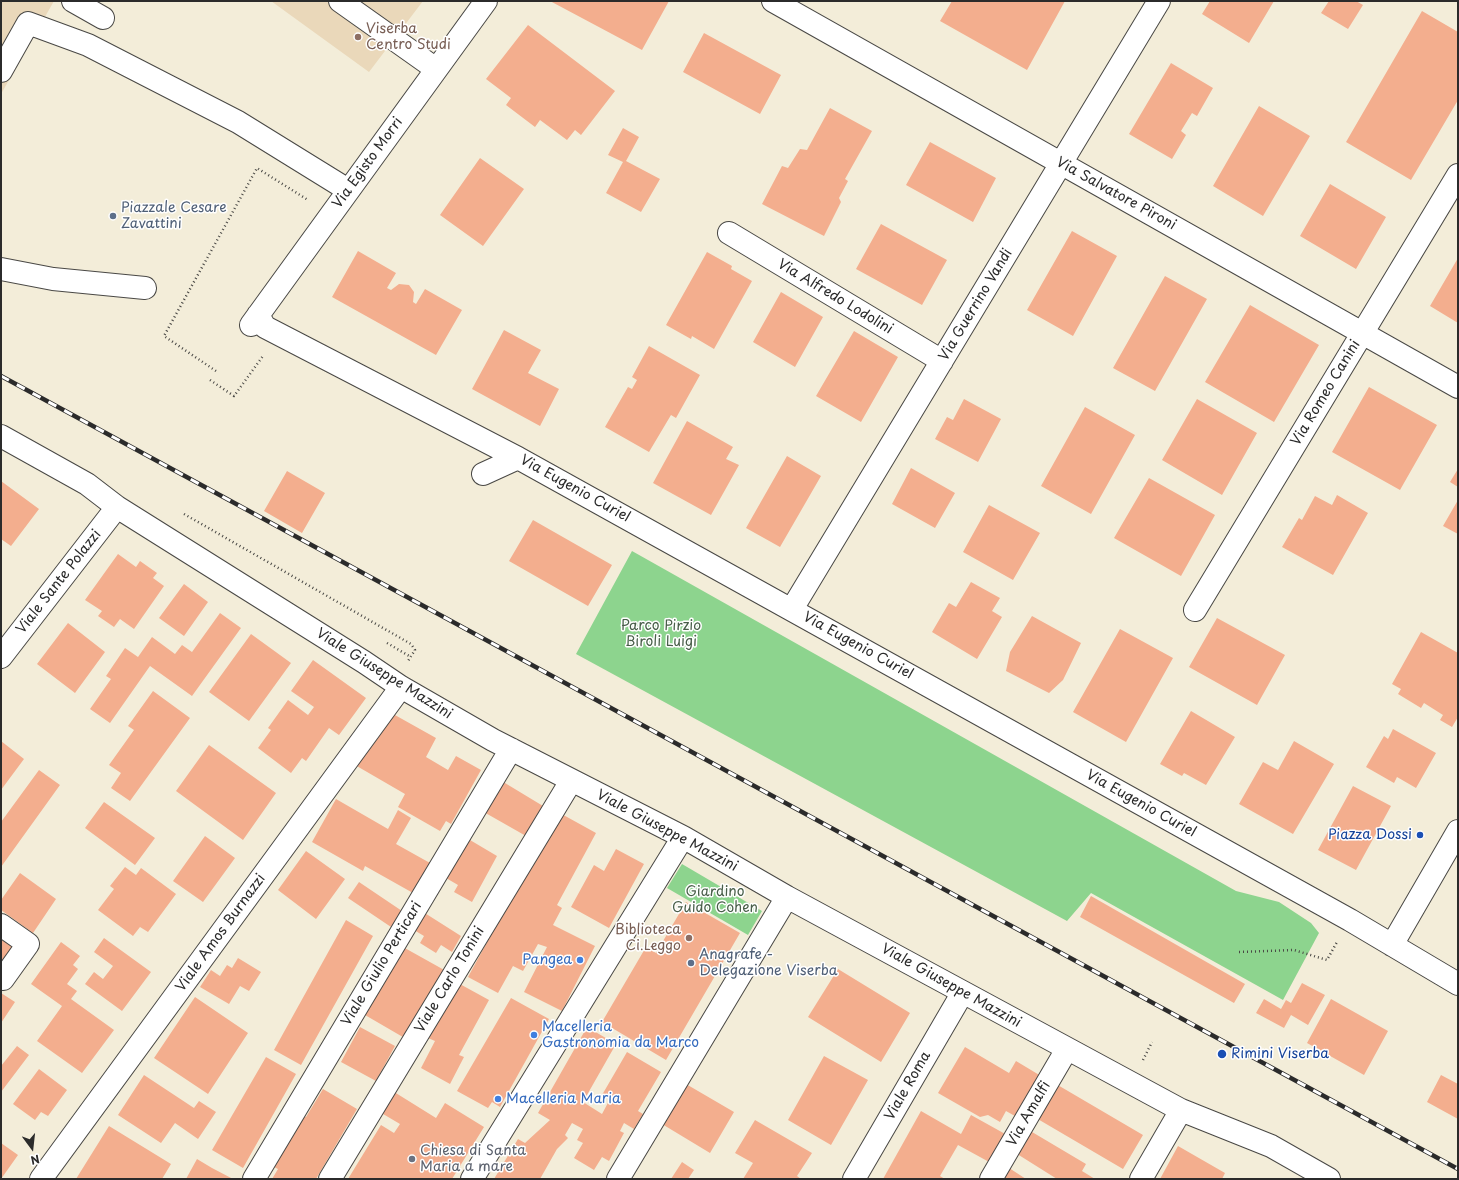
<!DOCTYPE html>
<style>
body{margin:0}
#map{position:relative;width:1459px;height:1180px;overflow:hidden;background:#f3edd9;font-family:"Playpen Sans",sans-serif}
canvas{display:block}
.frame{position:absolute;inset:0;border:2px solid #2b2b2b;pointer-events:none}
.north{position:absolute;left:12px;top:1128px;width:40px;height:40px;-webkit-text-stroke:3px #fff;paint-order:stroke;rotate:165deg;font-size:11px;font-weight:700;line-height:16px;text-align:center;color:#2b2b2b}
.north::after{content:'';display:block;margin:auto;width:14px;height:18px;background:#2b2b2b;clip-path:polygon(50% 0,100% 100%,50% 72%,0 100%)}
</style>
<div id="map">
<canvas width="1459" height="1180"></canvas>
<div class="frame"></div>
<div class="north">N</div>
</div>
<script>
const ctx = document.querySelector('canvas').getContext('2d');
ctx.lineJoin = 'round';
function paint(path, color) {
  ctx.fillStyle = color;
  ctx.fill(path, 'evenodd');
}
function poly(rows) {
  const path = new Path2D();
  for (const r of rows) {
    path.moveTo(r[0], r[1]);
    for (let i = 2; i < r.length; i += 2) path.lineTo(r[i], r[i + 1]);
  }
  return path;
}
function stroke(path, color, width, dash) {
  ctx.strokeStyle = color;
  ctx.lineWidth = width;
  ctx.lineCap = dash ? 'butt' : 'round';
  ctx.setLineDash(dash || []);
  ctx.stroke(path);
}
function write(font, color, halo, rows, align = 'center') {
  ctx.font = font + ' "Playpen Sans",sans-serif';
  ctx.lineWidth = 3;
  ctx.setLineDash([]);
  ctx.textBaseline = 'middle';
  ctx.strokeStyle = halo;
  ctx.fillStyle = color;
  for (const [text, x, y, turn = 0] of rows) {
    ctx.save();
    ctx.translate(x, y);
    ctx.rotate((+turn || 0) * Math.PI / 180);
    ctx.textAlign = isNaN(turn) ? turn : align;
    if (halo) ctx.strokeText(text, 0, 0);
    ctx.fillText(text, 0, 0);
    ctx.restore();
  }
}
paint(poly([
 [1,1,54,1,1,94],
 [271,1,423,1,369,72]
]), '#ead8ba');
paint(poly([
 [632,551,1236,891,1279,902,1311,923,1319,933,1283,1000,1091,893,1067,921,576,654],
 [682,864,762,911,748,935,667,888]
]), '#8dd48e');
paint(poly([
 [550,1,669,1,642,50],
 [952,1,1065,1,1027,70,940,21],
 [1210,1,1274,1,1249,43,1202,14],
 [1329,1,1356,1,1363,5,1348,29,1321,13],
 [1422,11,1458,32,1458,100,1411,180,1346,142],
 [528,25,615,91,581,135,575,130,567,140,540,120,535,127,506,105,511,98,486,79],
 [704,33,781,75,760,114,683,72],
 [1171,63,1213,88,1197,116,1192,113,1181,131,1186,135,1172,159,1129,134],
 [1259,106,1310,136,1263,216,1213,186],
 [830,108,872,131,845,179,848,181,839,198,841,202,824,236,762,204,782,166,788,168,800,149,807,150],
 [623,128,639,137,626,161,660,179,641,212,606,193,623,162,608,155],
 [930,142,996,178,973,222,906,185],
 [480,158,524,189,483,246,440,215],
 [1330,184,1386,217,1356,269,1300,236],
 [881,224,947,260,922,305,856,269],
 [1072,231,1117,256,1073,336,1027,310],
 [358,251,396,273,387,288,391,290,399,284,409,285,414,292,413,302,416,304,425,289,462,310,436,355,332,297],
 [707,252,732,266,731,269,752,281,714,349,692,336,691,339,666,325],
 [1458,258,1458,323,1430,306],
 [1165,276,1207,299,1155,391,1113,368],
 [781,292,823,317,795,367,753,342],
 [1250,305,1319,345,1274,422,1205,382],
 [504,330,541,350,528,373,559,389,540,426,472,389],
 [854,331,898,357,861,422,816,396],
 [649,346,700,375,676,418,671,415,649,452,605,427,628,387,632,389,637,380,632,377],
 [1369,387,1437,425,1400,490,1332,452],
 [964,399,1001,419,978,462,935,439,947,417,953,420],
 [1197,399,1257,433,1222,495,1162,460],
 [1085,407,1135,435,1091,514,1041,486],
 [687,421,733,447,726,459,739,465,711,515,653,483],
 [787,456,821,476,780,547,746,528],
 [911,468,955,493,935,528,892,504],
 [1458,469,1458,487,1450,482],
 [287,471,325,493,302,533,264,511],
 [1149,478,1215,515,1181,576,1114,538],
 [1,481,39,509,11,546,1,539],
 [1337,495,1368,513,1333,575,1282,547,1299,518,1302,520,1315,496,1332,505],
 [1458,500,1458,534,1443,526],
 [989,505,1040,533,1013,580,963,552],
 [533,520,612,565,588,606,509,561],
 [118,554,136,567,140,561,157,573,153,578,164,586,134,629,120,619,114,627,98,616,102,611,85,600],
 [971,582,1000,598,992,611,1002,617,977,659,932,632,949,603,956,607],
 [184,584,208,602,184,636,159,618],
 [220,613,241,628,192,696,150,666,110,723,90,709,111,679,106,676,125,648,138,657,152,637,175,654,182,645,192,652],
 [1032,616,1081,643,1063,680,1049,693,1006,671,1010,652],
 [1217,618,1285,655,1257,705,1189,667],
 [68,623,105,652,75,693,37,664],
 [1120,629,1173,658,1126,742,1073,712],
 [1421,632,1458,653,1458,717,1452,727,1440,720,1443,715,1424,703,1421,708,1398,694,1401,689,1392,684],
 [251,634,291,663,249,721,209,692],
 [313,660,366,698,339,735,329,728,306,761,302,758,291,773,258,748,271,730,268,728,288,700,308,715,314,707,291,691],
 [153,691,190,718,130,801,111,788,121,773,109,765,134,730,128,726],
 [386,710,436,738,426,757,448,770,456,756,481,770,451,824,446,821,440,831,398,807,405,794,355,765],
 [1191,711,1235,737,1206,785,1184,773,1182,776,1160,764],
 [1393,729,1436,753,1416,788,1397,777,1394,783,1366,767,1384,736,1388,739],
 [1,741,24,759,1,790],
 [1294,741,1334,764,1293,834,1239,804,1263,762,1278,770],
 [209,745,276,793,243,840,176,791],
 [39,770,60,785,1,867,1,822],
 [500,780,543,806,526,836,482,811],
 [1353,786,1391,806,1356,870,1318,850],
 [336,799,388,829,398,810,411,818,396,844,430,863,413,893,365,866,363,871,312,842],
 [104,802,155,838,135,865,85,828],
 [558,812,596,833,557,905,562,908,553,925,595,946,562,1011,524,992,547,947,538,944,523,971,513,966,498,993,468,977],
 [205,836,235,858,203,902,173,881],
 [470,840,497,856,472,902,454,892,458,885,446,878],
 [616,849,644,864,609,928,571,907,594,865,604,871],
 [306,851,345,879,316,919,278,890],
 [125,867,136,875,141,868,176,894,148,932,140,927,133,936,98,910,114,889,110,886],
 [20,873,56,899,33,933,1,910,1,900],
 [359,882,402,911,391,927,348,898],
 [1091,896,1245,984,1234,1003,1080,917],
 [686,902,740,933,666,1060,602,1022,646,947,656,953],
 [420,910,461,936,452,952,441,945,436,953,420,943,424,936,409,927],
 [346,920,373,936,301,1065,274,1050],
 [104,938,151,972,122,1011,85,984,94,972,103,979,113,966,94,952],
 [1,939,16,949,1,972],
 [61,942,80,956,73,965,78,969,67,984,77,991,71,999,114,1030,82,1073,37,1041,62,1006,31,984],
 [403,947,446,971,408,1040,365,1015],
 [238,958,261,972,249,991,240,986,229,1004,200,987,211,970,220,976,227,965,232,968],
 [838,969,910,1013,881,1062,808,1017],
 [458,983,489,1000,459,1055,464,1057,450,1084,421,1068,435,1041,428,1038],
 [1302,983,1325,995,1308,1025,1291,1015,1284,1028,1256,1013,1264,999,1281,1009,1286,1000,1291,1003],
 [1,993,15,1002,1,1023],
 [195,997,248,1033,208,1094,154,1058],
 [511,998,549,1019,500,1107,492,1102,488,1108,457,1091],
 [1331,999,1388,1031,1364,1075,1307,1043],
 [360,1027,395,1046,376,1081,341,1062],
 [587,1027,616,1044,583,1102,602,1114,610,1099,602,1095,627,1052,661,1072,638,1111,643,1114,634,1129,624,1123,620,1131,624,1133,609,1161,602,1157,594,1170,574,1158,583,1143,577,1140,583,1129,572,1123,565,1135,568,1138,557,1149,540,1179,494,1179,518,1139,525,1143,550,1120,538,1113],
 [17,1046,29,1055,1,1092,1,1066],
 [965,1047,1009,1073,1016,1061,1046,1079,1022,1120,1006,1111,1000,1122,988,1115,980,1117,938,1093],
 [824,1056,868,1080,831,1145,788,1120],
 [266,1057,296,1074,243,1168,212,1150],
 [39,1069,67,1090,48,1116,41,1112,35,1120,13,1104],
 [144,1075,194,1108,199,1101,216,1112,198,1139,175,1123,161,1143,118,1115],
 [1441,1075,1458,1084,1458,1119,1427,1102],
 [686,1084,734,1112,710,1153,662,1124],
 [1056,1084,1143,1135,1123,1169,1036,1118],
 [323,1089,357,1109,316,1179,272,1179,278,1169,272,1166,302,1115,306,1117],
 [391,1090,436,1118,445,1103,484,1127,452,1179,348,1179,381,1125,394,1133,400,1124,378,1111],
 [921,1111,961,1134,971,1115,1007,1135,991,1163,958,1145,940,1176,945,1179,883,1179],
 [755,1120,812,1153,797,1176,801,1179,743,1179,753,1163,735,1153],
 [109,1126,171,1164,162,1179,76,1179],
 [1027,1129,1086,1164,1082,1171,1095,1179,1057,1179,1014,1152],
 [1,1143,18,1155,1,1179],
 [1178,1146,1225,1173,1222,1179,1160,1179],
 [197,1159,212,1168,233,1179,186,1179],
 [682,1162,694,1170,688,1179,671,1179],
 [1006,1166,1026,1179,998,1179]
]), '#f3ae8e');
const minor = poly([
 [73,1,103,18],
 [340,1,436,69],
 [773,1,1458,387],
 [1,71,28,23,88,45,238,122,348,190],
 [729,233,942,361],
 [1,269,53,279,145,288],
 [258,315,265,327,518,458,1350,920,1458,984],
 [251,325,486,1],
 [1,436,87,484,117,507,364,662,401,687,493,740,683,837,787,897,1181,1110,1271,1146,1329,1179],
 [483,474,518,458],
 [792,609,1159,1],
 [1195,610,1458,175],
 [1,657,117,507],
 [1,925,28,944,3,979],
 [1392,945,1458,831],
 [41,1179,401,687],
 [254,1179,511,749],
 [330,1179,571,781],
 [472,1179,683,837],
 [618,1179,787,897],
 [854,1179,963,992],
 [991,1179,1067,1049],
 [1141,1179,1181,1110]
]);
stroke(minor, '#494845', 24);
stroke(poly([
 [216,371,164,336,257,168,308,200],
 [210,380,234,396,263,356],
 [184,514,411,644,415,650,408,661],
 [387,643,411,657],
 [1239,952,1294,950,1327,960,1337,942],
 [1143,1060,1152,1042]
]), '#494845', 2.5, [1, 3]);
stroke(minor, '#fff', 22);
const rail = poly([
 [1,376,1458,1169]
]);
stroke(rail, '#2b2b2b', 4.5);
stroke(rail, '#fff', 3, [9]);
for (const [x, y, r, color] of [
 [358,37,4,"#8d6e63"],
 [113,216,4,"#5c6f8a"],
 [1420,835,4,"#1a4fb4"],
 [689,938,4,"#8d6e63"],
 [580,960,4,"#3f7fe0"],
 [691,963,4,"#5c6f8a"],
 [534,1035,4,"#3f7fe0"],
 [1222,1054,5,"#1a4fb4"],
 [498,1099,4,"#3f7fe0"],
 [412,1159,4,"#6b7280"]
]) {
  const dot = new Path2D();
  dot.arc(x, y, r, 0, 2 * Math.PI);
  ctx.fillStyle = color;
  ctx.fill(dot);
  stroke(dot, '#fff', 1.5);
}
write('14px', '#785e54', '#fff', [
 ["Viserba",366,29],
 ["Centro Studi",366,45],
 ["Biblioteca",681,930,"right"],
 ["Ci.Leggo",681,946,"right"]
], 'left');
write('14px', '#2b2b2b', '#fff', [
 ["Via Egisto Morri",368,163,-54],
 ["Via Salvatore Pironi",1116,194,29],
 ["Via Alfredo Lodolini",835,297,31],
 ["Via Guerrino Vandi",976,305,-59],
 ["Via Romeo Canini",1326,393,-59],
 ["Via Eugenio Curiel",575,489,29],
 ["Viale Sante Polazzi",59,582,-52],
 ["Via Eugenio Curiel",858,646,29],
 ["Viale Giuseppe Mazzini",384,674,32],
 ["Via Eugenio Curiel",1141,804,29],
 ["Viale Giuseppe Mazzini",667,831,28],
 ["Viale Amos Burnazzi",221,933,-54],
 ["Viale Giulio Perticari",382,964,-59],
 ["Viale Carlo Tonini",450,980,-59],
 ["Viale Giuseppe Mazzini",951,986,29],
 ["Viale Roma",908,1086,-60],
 ["Via Amalfi",1029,1114,-60]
]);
write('14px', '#4e5e75', '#fff', [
 ["Piazzale Cesare",121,208],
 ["Zavattini",121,224],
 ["Anagrafe -",699,955],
 ["Delegazione Viserba",699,971]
], 'left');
write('14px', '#485e49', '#fff', [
 ["Parco Pirzio",661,626],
 ["Biroli Luigi",661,642],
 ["Giardino",715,892],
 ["Guido Cohen",715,908]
]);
write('14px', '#164399', '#fff', [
 ["Piazza Dossi",1412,835],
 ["Rimini Viserba",1231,1054,"left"]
], 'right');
write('14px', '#366cbe', '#fff', [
 ["Pangea",572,960,"right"],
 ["Macelleria",542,1027],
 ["Gastronomia da Marco",542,1043],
 ["Macelleria Maria",506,1099]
], 'left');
write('14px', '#5b616d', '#fff', [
 ["Chiesa di Santa",420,1151],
 ["Maria a mare",420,1167]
], 'left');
</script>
